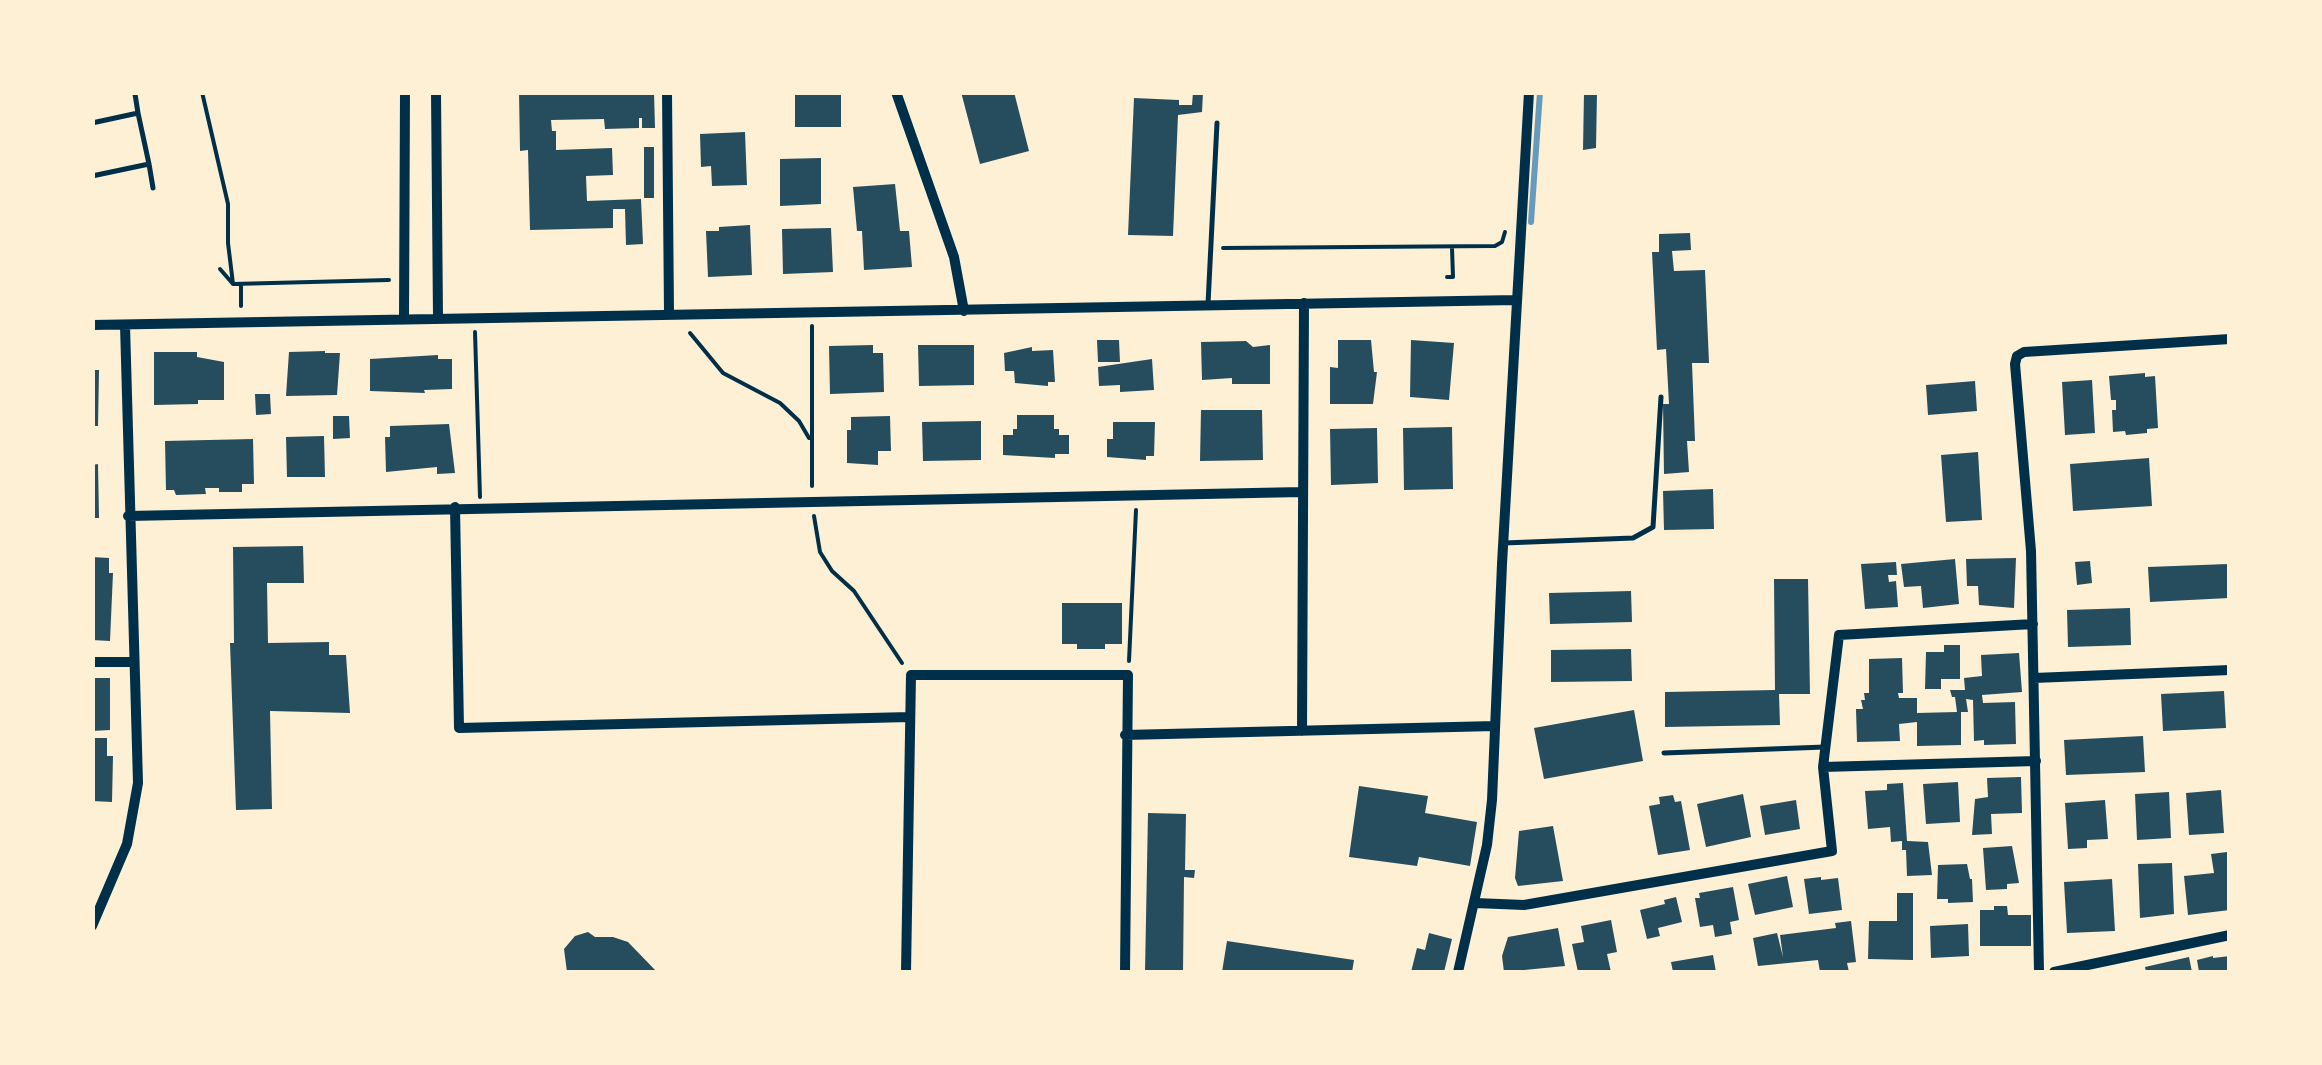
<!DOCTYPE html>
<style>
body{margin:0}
#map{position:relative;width:2322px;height:1065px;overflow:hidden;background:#fdf0d5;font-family:Rubik,sans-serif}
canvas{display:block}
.frame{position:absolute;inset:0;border:95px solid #fdf0d5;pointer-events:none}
</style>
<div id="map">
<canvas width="2322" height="1065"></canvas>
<div class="frame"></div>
</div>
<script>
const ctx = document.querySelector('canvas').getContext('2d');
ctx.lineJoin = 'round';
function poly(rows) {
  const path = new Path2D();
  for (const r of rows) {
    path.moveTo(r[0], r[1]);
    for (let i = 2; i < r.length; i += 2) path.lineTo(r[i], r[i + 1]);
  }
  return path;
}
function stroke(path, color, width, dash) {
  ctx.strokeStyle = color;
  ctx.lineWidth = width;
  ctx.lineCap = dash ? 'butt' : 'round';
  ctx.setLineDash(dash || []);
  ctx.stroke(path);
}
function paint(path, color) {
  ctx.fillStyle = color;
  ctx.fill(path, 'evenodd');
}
stroke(poly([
 [1531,222,1540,92]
]), '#669bbc', 6);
paint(poly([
 [519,92,654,92,655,128,642,128,642,118,639,118,639,128,605,129,604,119,551,120,552,131,556,131,556,150,612,148,613,175,586,176,587,201,641,199,643,244,626,245,625,209,613,209,613,228,530,230,528,150,520,151],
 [795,92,841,92,841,127,795,127],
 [961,92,1014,92,1029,151,980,164],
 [1193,92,1203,92,1202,112,1178,115,1173,236,1128,235,1134,98,1179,100,1179,105,1192,105],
 [1584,92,1597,92,1596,148,1583,150],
 [745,132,747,185,712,186,711,166,701,167,700,134],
 [644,147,654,147,654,198,644,198],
 [821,158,821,204,780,206,780,159],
 [895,184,900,231,909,231,912,267,864,270,862,231,857,231,853,187],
 [750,225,752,275,708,277,706,231,719,231,719,227],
 [831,228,833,272,783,274,782,229],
 [1690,233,1691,250,1672,251,1674,271,1705,270,1709,363,1692,363,1695,441,1687,441,1689,472,1664,474,1663,404,1669,404,1666,349,1657,350,1652,252,1659,252,1659,234],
 [1097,340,1119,340,1120,362,1098,362],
 [1338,340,1371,340,1374,372,1377,372,1373,404,1330,404,1330,367,1338,368],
 [1411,340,1454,343,1449,400,1410,397],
 [1246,341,1253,347,1270,345,1270,384,1232,384,1232,378,1202,380,1201,342],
 [873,345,873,353,883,353,884,392,830,394,829,346],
 [918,345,974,345,974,385,919,386],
 [1032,347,1032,351,1053,350,1055,382,1048,382,1048,386,1015,383,1014,371,1005,371,1004,353],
 [325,351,325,353,340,353,337,395,286,396,289,352],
 [154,352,197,352,197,357,224,362,224,400,198,400,198,404,154,405],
 [438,355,438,359,452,359,452,389,424,390,425,393,370,391,370,359],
 [1152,359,1154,390,1120,392,1120,385,1099,386,1098,367],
 [92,370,99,370,98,426,92,426],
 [2145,373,2145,377,2155,376,2158,428,2147,429,2147,433,2126,435,2125,431,2113,432,2112,410,2116,410,2116,400,2111,400,2109,376],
 [2092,380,2095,433,2065,435,2062,382],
 [1975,381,1977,411,1928,415,1926,385],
 [255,394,270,394,271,414,256,415],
 [1201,410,1262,410,1263,460,1200,461],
 [1017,415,1054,415,1054,429,1059,429,1059,435,1069,435,1069,454,1055,454,1055,458,1003,455,1003,435,1013,435,1013,429,1017,429],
 [333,416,349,416,350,438,333,439],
 [890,416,891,451,878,451,878,465,847,463,847,430,851,430,851,417],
 [981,421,981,460,923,461,922,422],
 [1113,422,1155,422,1154,456,1146,456,1146,460,1107,457,1107,439,1113,439],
 [449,424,455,473,437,474,437,467,386,472,385,437,390,437,390,426],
 [1452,427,1453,489,1404,490,1403,428],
 [1377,428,1378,483,1331,485,1330,429],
 [324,436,325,477,287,477,286,437],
 [253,439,254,484,242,484,242,492,219,492,219,488,205,488,206,494,176,495,174,490,166,490,165,441],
 [1978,452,1982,520,1946,522,1941,455],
 [2149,458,2152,506,2073,511,2070,464],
 [98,464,99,518,92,518,92,465],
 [1713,489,1714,529,1664,530,1663,491],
 [303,546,304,583,267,583,268,643,329,642,329,655,346,655,350,713,270,711,272,809,236,810,230,643,234,643,233,547],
 [92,557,109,558,109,573,113,573,110,641,92,640],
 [2016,558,2014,608,1979,605,1978,586,1967,586,1966,559],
 [1955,559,1959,604,1923,608,1921,586,1904,587,1901,564],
 [2090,561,2092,583,2077,585,2075,562],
 [1896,562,1897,575,1888,575,1889,582,1896,581,1898,607,1865,609,1861,564],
 [2228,564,2229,598,2150,602,2148,567],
 [1774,579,1808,579,1810,694,1779,694,1780,725,1665,727,1665,692,1775,690],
 [1631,591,1632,622,1550,624,1549,593],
 [1062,603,1122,603,1122,644,1105,644,1105,649,1077,649,1077,644,1062,644],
 [2130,608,2131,645,2068,647,2067,610],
 [1944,645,1960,645,1960,679,1941,679,1941,689,1925,689,1926,652,1944,652],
 [1631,649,1632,681,1551,682,1551,650],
 [2019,653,2022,692,1982,695,1983,703,2015,702,2016,744,1984,745,1984,740,1974,741,1973,700,1966,699,1968,712,1961,712,1961,745,1917,746,1917,722,1899,724,1900,741,1857,742,1856,709,1863,709,1861,700,1865,700,1864,693,1869,693,1869,659,1902,658,1903,693,1898,693,1899,698,1917,698,1917,713,1957,712,1955,697,1952,697,1950,690,1965,690,1964,678,1982,676,1981,655],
 [92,678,110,678,110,730,92,731],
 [2224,691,2226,728,2163,731,2161,694],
 [1634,710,1643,761,1544,779,1534,728],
 [2143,736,2145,772,2066,775,2064,740],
 [92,738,107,738,107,756,113,756,112,802,92,801],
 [2021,777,2022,813,1991,814,1992,834,1972,835,1975,799,1988,797,1987,778],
 [1958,782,1960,822,1926,824,1923,784],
 [1903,783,1907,841,1928,842,1932,875,1907,876,1906,850,1902,850,1902,841,1891,842,1890,827,1868,829,1865,791,1887,790,1887,784],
 [1359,786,1428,796,1425,813,1477,822,1470,866,1419,857,1417,866,1349,857],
 [2221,790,2224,833,2189,835,2186,793],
 [2169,792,2171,838,2137,840,2135,794],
 [1743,794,1751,837,1706,847,1697,804],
 [1673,795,1675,802,1681,801,1690,850,1658,855,1649,806,1660,804,1659,797],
 [1796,800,1800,829,1765,835,1760,806],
 [2105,800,2108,839,2087,840,2087,848,2068,849,2065,803],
 [1148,813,1186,814,1185,870,1195,870,1194,878,1184,877,1183,972,1145,972],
 [1553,826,1563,881,1518,886,1515,878,1519,831],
 [2012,846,2019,883,2007,884,2007,889,1986,890,1983,848],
 [2227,852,2230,910,2188,915,2184,876,2214,873,2211,854],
 [2172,863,2174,914,2140,918,2138,864],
 [1967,864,1970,879,1972,879,1973,902,1948,903,1948,899,1937,899,1938,865],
 [1787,876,1793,907,1755,915,1748,884],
 [1821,877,1821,880,1838,878,1842,910,1809,914,1804,879],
 [2112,879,2115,931,2067,933,2064,882],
 [1733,887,1739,920,1730,922,1732,934,1715,937,1713,925,1700,927,1695,898,1700,898,1699,893],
 [1897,893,1913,893,1913,960,1868,959,1869,921,1897,921],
 [1676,897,1682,922,1658,928,1660,936,1647,939,1640,910,1665,904,1664,900],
 [1994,906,2007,906,2008,915,2031,915,2031,946,1980,946,1980,910,1994,910],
 [1611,920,1617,952,1607,954,1611,972,1578,972,1572,944,1584,942,1581,926],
 [1851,921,1856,962,1847,963,1849,972,1820,972,1818,960,1758,966,1753,938,1777,933,1783,957,1780,935,1836,928,1835,923],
 [1968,924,1969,956,1931,958,1930,926],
 [1558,928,1565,966,1504,972,1502,956,1508,937],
 [588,932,595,937,613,937,628,942,657,972,567,972,564,949,575,936],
 [1429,933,1452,939,1444,972,1411,972,1417,948,1425,950],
 [1227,941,1354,960,1352,972,1222,972],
 [1713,955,1716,972,1673,972,1671,962],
 [2213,956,2213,958,2230,956,2230,972,2199,972,2197,960],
 [2189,957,2192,972,2146,972,2145,967]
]), '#264d5e');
stroke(poly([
 [202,92,228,204,228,243,233,284,220,269],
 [1223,248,1495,246,1502,242,1505,232],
 [1447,277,1453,277,1452,248],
 [233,284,389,280],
 [241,286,241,306],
 [812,326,812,486],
 [475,332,480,497],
 [690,333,723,373,780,403,799,421,809,438],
 [814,516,820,552,832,571,854,591,902,663],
 [1129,661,1136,510]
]), '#003049', 4);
stroke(poly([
 [135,94,138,113],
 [92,123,138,113,149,164,92,176],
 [149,164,153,188],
 [1208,304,1217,123],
 [1504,543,1633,538,1653,527,1661,397],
 [1664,753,1825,747]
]), '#003049', 5);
stroke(poly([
 [436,92,438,318],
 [667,92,669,313],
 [896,92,954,257,964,311],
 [404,318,405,92],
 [92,325,1516,300],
 [455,507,459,728,910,717],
 [128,516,1302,492],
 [92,662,134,662],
 [2034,678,2230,670],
 [1302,731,1304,303],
 [1125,735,1495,726],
 [1823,767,2036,761],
 [1475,903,1524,905,1832,851,1823,767,1839,635,2033,624],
 [92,926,127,844,138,783,125,325],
 [906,972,911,675,1128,675,1125,972],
 [1458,972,1487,845,1492,800,1502,564,1529,92],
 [2039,972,2031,551,2015,364,2017,356,2024,352,2230,339],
 [2054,972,2230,935]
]), '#003049', 10);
</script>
